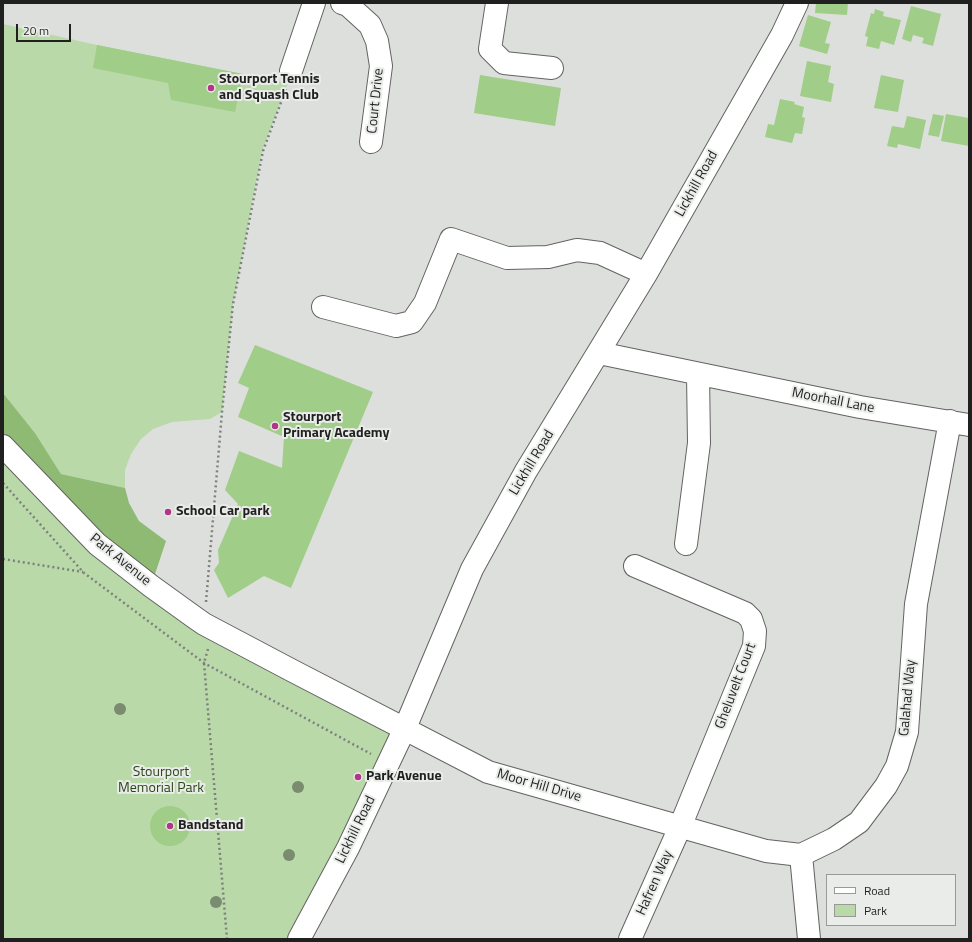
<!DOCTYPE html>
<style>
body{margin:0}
#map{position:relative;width:972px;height:942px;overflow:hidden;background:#dddfdc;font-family:"Titillium Web",sans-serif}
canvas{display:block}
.frame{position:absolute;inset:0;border:4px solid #1f201f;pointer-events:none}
.legend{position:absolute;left:826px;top:874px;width:130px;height:52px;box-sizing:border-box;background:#eaece9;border:1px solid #999a98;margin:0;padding:5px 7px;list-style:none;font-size:12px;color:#1f201f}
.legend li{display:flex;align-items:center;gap:8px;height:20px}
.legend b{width:20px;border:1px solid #999a98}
.scale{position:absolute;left:16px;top:24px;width:55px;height:18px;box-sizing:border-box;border:2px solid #1f201f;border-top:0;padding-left:5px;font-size:12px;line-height:14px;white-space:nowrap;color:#1f201f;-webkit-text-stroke:3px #eaece9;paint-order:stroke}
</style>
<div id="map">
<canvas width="972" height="942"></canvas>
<div class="frame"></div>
<ul class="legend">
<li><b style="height:5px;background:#fff"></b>Road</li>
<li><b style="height:11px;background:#b9d9a9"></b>Park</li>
</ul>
<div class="scale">20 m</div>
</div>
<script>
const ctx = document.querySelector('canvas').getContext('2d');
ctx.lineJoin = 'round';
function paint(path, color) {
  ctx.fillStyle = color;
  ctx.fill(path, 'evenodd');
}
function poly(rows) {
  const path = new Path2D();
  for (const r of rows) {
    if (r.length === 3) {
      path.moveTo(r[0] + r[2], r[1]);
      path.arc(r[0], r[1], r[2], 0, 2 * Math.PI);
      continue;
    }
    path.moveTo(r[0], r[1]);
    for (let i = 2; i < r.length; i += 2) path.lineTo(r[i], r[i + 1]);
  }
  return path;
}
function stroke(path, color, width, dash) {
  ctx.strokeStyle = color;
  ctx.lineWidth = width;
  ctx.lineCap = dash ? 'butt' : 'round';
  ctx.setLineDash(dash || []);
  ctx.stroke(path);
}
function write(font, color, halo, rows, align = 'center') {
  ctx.font = font + ' "Titillium Web",sans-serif';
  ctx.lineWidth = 4;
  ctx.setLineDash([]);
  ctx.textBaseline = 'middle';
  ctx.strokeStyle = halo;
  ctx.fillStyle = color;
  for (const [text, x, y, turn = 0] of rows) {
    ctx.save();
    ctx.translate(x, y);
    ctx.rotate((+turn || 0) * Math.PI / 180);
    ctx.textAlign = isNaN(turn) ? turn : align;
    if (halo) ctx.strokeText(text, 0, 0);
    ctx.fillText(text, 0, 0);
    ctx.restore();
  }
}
paint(poly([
 [3,24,97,45,288,83,262,151,233,304,222,412,210,419,172,422,153,429,141,439,131,454,125,470,125,488,61,474,35,433,3,393],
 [3,446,151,586,405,728,299,939,3,939]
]), '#b9d9a9');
paint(poly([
 [3,393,35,433,61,474,125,488,129,503,139,521,166,541,151,586,3,446]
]), '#8eba74');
paint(poly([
 [816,3,848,3,847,15,815,13],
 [911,6,941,14,933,46,922,43,924,38,913,35,911,42,902,39],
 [875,9,884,12,883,16,901,20,894,45,881,41,879,49,866,46,868,37,865,36,871,13,874,14],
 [808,15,831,22,825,43,830,44,827,54,799,46],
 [97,45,243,74,235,112,171,100,168,83,93,68],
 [807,61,831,66,828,82,834,84,831,102,800,96],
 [480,75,561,88,555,126,474,113],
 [881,75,904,80,898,112,874,108],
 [780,99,795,102,794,104,804,107,802,117,805,118,802,134,795,133,792,143,765,137,768,124,774,125],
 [933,114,944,116,939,137,928,135],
 [946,114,969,118,969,146,941,141],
 [907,116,926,120,920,149,898,144,897,148,887,146,892,126,904,128],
 [255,345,373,392,291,588,264,576,228,598,214,570,219,563,218,550,238,504,225,490,239,451,282,468,284,437,238,417,249,388,238,383],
 [170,826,20]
]), '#a0cd87');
const minor = poly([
 [342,3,348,5,370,25,377,41,381,66,371,142],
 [497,3,490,49,504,63,552,68],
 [291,71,314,3],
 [323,307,396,326,412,322,425,303,451,239,507,258,548,257,577,250,600,253,646,274],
 [599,353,860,407,969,425],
 [3,446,97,544,151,586,194,617,204,624,291,670,488,772,766,851,801,855,834,839,859,822,886,786,897,766,907,732,916,604,950,421],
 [686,544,699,443,698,374],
 [801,855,809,939],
 [299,939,348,848,405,728,472,569,526,471,646,274,782,35,797,3],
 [630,939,680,827,754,646,755,631,751,619,745,613,635,566]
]);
stroke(minor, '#626461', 24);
stroke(poly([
 [3,483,84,573,204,663,371,754],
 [3,559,83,572],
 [206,602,222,412,233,304,263,151,286,89],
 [208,649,204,663,227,939]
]), '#7e807e', 2.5, [2, 3]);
stroke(minor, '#fff', 22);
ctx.fillStyle = '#7a8b6f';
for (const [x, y] of [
 [120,709],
 [298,787],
 [289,855],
 [216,902]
]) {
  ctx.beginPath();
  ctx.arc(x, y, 6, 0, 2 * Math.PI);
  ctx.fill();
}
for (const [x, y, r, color] of [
 [211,88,4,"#b23687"],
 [275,426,4,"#b23687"],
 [168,512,4,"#b23687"],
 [358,777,4,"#b23687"],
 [170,826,4,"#b23687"]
]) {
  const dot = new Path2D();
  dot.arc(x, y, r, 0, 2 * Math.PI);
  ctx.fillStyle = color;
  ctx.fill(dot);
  stroke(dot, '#eaece9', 1.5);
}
write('bold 14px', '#1f201f', '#eaece9', [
 ["Stourport Tennis",219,80],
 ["and Squash Club",219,96],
 ["Stourport",283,418],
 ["Primary Academy",283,434],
 ["School Car park",176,512],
 ["Park Avenue",366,777],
 ["Bandstand",178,826]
], 'left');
write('14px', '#1f201f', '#eaece9', [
 ["Court Drive",376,101,-84],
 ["Lickhill Road",697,184,-61],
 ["Moorhall Lane",833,401,11],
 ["Lickhill Road",532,463,-59],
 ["Park Avenue",120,560,39],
 ["Gheluvelt Court",736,686,-69],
 ["Galahad Way",908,698,-85],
 ["Moor Hill Drive",539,786,16],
 ["Lickhill Road",356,830,-64],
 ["Hafren Way",655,883,-66]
]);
write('14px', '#294616', '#eaece9', [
 ["Stourport",161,773],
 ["Memorial Park",161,789]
]);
</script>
